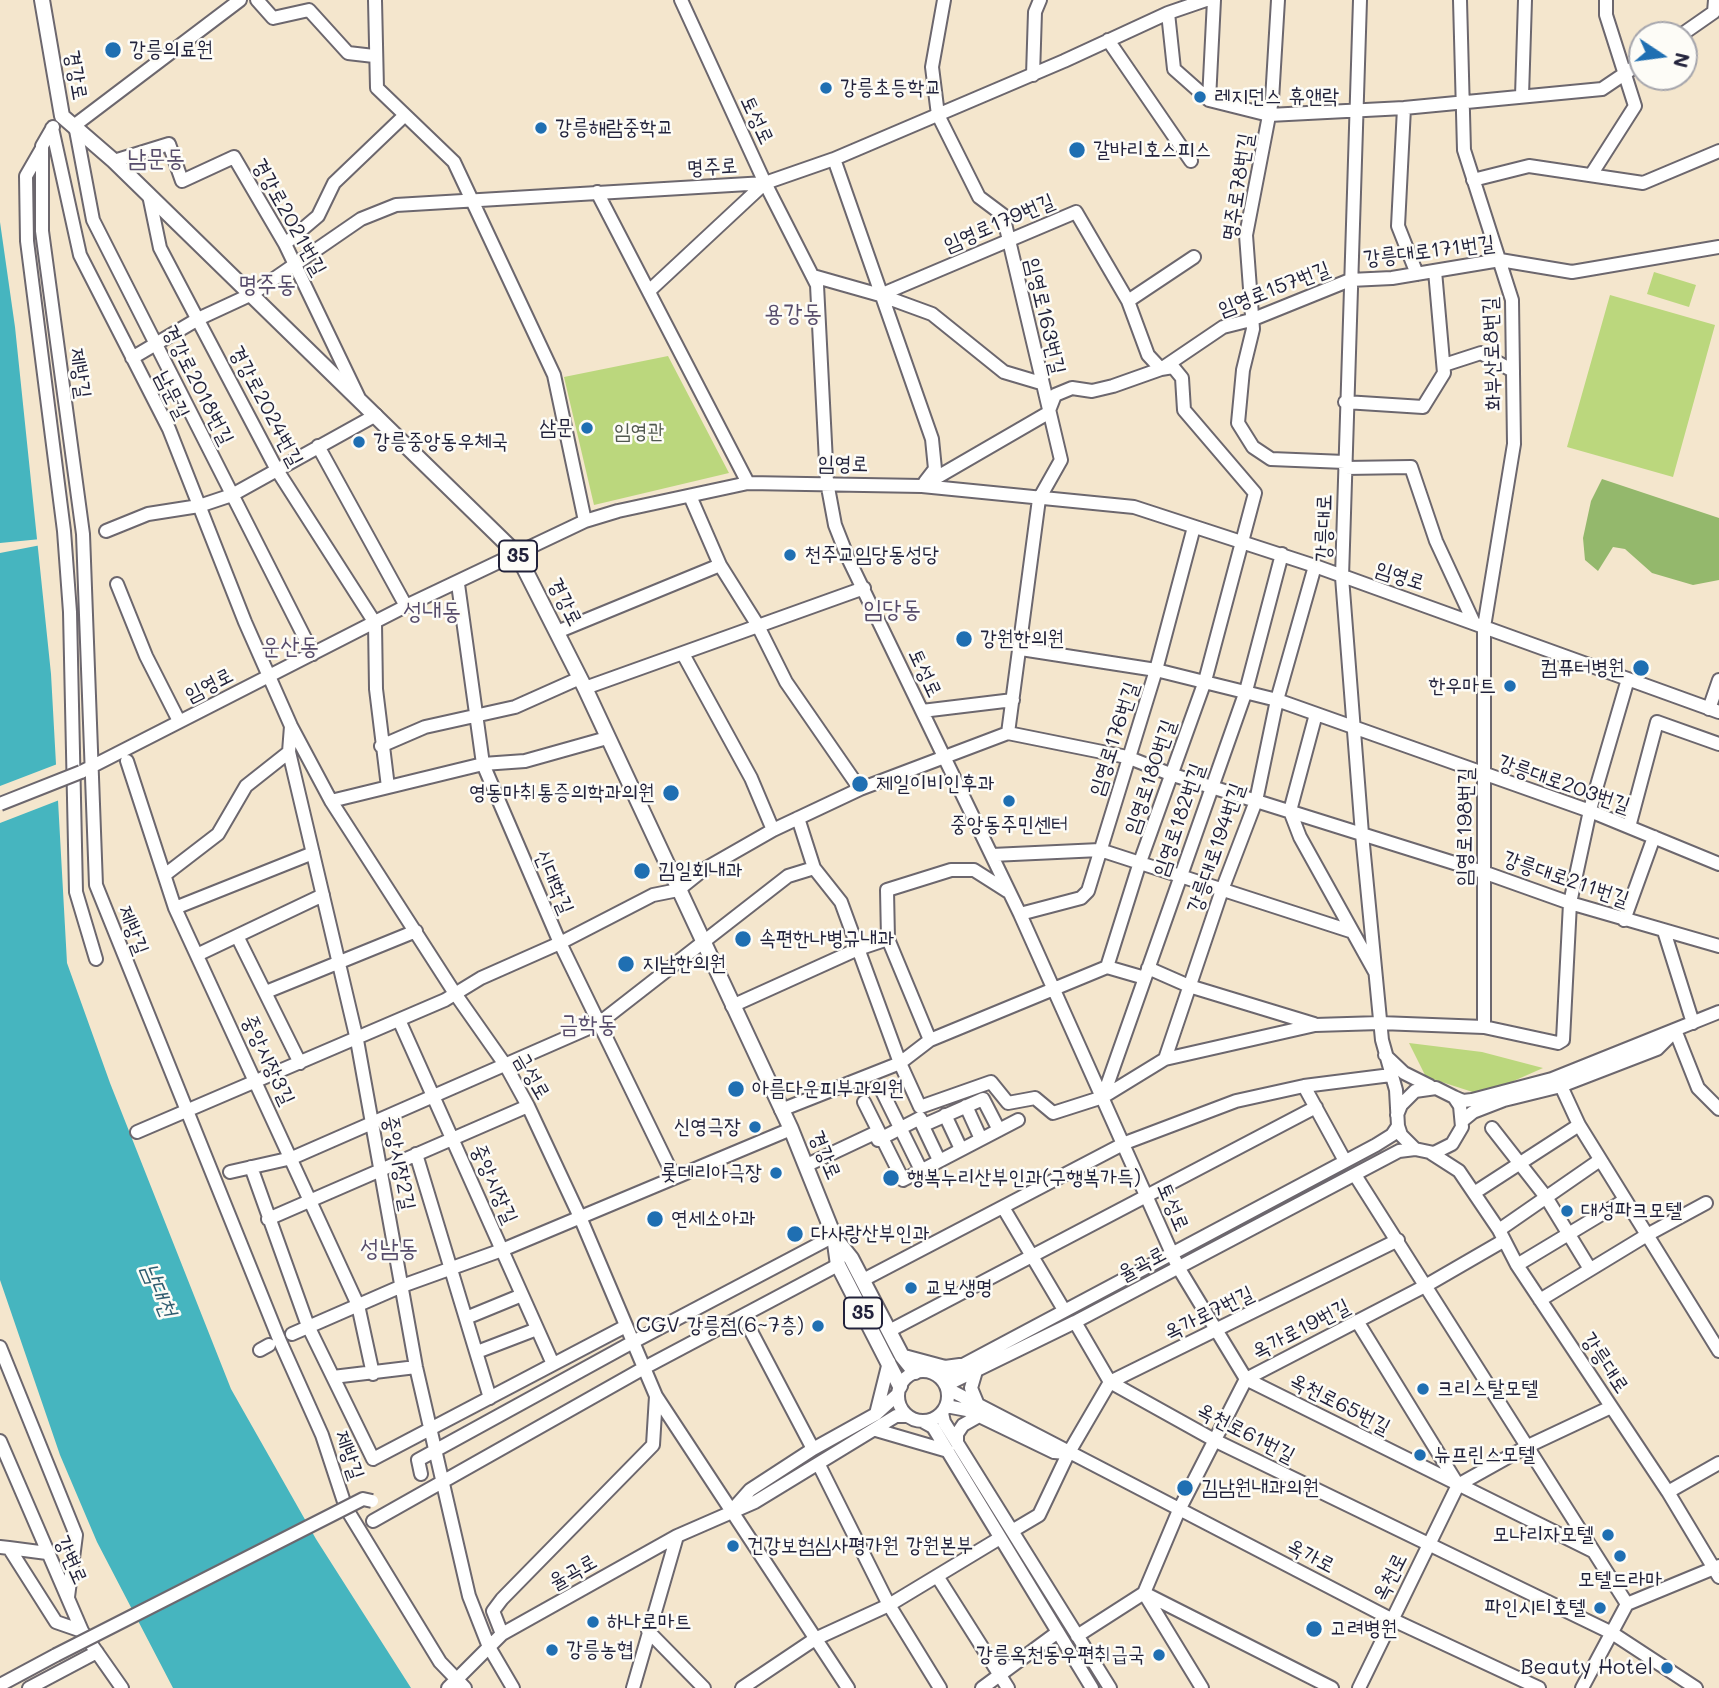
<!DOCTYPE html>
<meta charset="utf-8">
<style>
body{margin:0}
#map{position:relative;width:1719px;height:1688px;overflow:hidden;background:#f4e6cd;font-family:Mali,sans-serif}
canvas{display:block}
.north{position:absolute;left:1628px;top:21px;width:70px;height:70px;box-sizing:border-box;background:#fdfcf7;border:2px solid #a5a5ac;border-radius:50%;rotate:103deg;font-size:19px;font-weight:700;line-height:28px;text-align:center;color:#22223b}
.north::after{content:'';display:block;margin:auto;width:24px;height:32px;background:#1f6fb2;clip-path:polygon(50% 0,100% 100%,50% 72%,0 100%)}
</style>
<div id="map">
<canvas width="1719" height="1688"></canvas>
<div class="north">N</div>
</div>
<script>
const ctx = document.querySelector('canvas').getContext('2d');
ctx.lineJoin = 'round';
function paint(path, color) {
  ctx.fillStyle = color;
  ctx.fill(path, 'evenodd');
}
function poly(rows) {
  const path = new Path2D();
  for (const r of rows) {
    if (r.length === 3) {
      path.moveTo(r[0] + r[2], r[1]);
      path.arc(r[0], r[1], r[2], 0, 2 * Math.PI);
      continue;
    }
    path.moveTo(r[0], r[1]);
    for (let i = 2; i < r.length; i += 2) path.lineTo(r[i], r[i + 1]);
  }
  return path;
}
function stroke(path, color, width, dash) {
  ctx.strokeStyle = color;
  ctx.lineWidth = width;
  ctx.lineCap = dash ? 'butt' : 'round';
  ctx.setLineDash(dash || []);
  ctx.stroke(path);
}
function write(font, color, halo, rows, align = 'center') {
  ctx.font = font + ' Mali,"Poor Story",sans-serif';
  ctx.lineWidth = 5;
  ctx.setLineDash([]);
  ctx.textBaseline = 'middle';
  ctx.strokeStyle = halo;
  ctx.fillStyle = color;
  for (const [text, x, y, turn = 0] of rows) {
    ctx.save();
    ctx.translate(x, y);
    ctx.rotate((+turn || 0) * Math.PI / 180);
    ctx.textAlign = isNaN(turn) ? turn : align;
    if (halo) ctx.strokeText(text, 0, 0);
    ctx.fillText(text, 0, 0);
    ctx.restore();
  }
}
paint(poly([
 [1654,272,1696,285,1689,307,1647,294],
 [1610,295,1715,325,1673,477,1567,447],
 [668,356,729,473,594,505,564,377],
 [1409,1043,1482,1052,1543,1068,1482,1095,1426,1077]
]), '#bbd77d');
paint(poly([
 [1602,479,1719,518,1719,580,1693,585,1652,573,1625,549,1613,547,1598,571,1585,560,1583,538,1591,501]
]), '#94b86c');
paint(poly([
 [0,222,15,327,51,674,67,963,110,1083,231,1389,316,1539,411,1688,173,1688,97,1542,60,1455,0,1280]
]), '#46b5bf');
paint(poly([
 [41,539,41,545,0,553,0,543],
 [60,763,62,799,0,823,0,786]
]), '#f4e6cd');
const minor = poly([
 [240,0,75,125,93,220,313,654],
 [257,0,273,18,309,10,348,53,374,56],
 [375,0,377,88,454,162,554,375,585,521],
 [681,0,765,183,817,285,827,482,835,525,848,558,1020,914,1178,1267,1246,1379,1593,1551],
 [944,0,932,67,938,115,979,197,1003,215,1061,460,1039,499,1008,733],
 [1278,0,1272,100,1246,235,1253,329,1243,370,1238,423,1253,447,1271,459,1345,462],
 [1360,0,1342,577,1362,834,1382,1040,1396,1090,1398,1126,1401,1135,1415,1149,1434,1153,1452,1144,1462,1127,1460,1106,1454,1097,1436,1088,1415,1091,1401,1105,1397,1115],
 [1460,0,1464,150,1512,300,1514,444,1484,627,1484,1027],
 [1168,13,1174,69,1209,100,1269,115,1404,108,1602,89,1642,62],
 [1681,35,1714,12,1715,0],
 [1108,40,1191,161],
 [1033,75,1035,12,1040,0],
 [1522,96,1525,0],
 [1209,100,1214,0],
 [1404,108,1398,226,1417,274],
 [53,127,42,146,42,231,83,534,96,885,279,1339,322,1435,346,1508,440,1662,465,1688],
 [52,128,80,255,169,429,245,622,291,726,331,801,454,992,506,1066,528,1106,580,1217,656,1396,848,1688],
 [41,150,26,176,27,241,64,531,70,612,76,892,96,959],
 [834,159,932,439,935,469,925,482],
 [114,161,169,144,182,181,234,157,285,244,358,396],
 [1591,175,1635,106,1606,15,1606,0],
 [1473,180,1529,166,1643,183,1719,151],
 [597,192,748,483],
 [149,195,160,248,277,470,375,623,376,689,388,787],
 [285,244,318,216,334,183,404,116],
 [813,276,880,295,932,314,1004,372,1041,383],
 [649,291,765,183],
 [1128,301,1194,257],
 [132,358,198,319,252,294,361,219,396,205,765,183,834,159,1064,61,1168,13,1206,0],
 [1444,365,1481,353,1513,371],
 [1345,402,1423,407,1444,373,1435,271],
 [318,446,406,606],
 [1345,468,1411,467,1436,541,1474,623],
 [922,486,1048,413,1055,395,1072,388,1092,391,1113,386,1161,369,1223,327,1251,320,1350,280,1392,278,1500,260,1572,272,1719,247],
 [690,496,720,565,757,624,786,682,860,789],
 [106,531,148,514,199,506,232,495,376,415],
 [117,584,146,656,179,721],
 [458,584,483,764,560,943,674,1177],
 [557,632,720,565],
 [1021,649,1156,670,1277,700,1590,811,1719,864],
 [683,654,751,778,773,830],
 [585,688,864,588],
 [1709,709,1719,680],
 [922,711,1013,700],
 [1316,714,1290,811,1300,837,1375,972],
 [291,726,289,752,357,1040,416,1367,469,1596,489,1647,513,1688],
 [381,746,425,727,515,707,580,678],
 [127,761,175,908,358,1305,373,1374],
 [81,772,406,606,585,521,618,511,748,483,922,486,1134,507,1315,566,1719,712],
 [331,801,483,764,525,761,607,738],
 [798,818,814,868,841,902,900,1063,920,1107,991,1082,1008,1103,1035,1098,1053,1113,1103,1097,1165,1059,1315,1025,1380,1023,1484,1027,1558,1043,1563,1040,1570,903,1591,806,1628,679],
 [1629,827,1657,722,1719,744],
 [992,855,1100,850,1350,931],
 [166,874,218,834,246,786,289,752],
 [175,908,313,853],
 [1020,914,1081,898,1088,891,1156,670,1194,527],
 [1624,920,1654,837],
 [1664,931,1693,1023],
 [237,936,300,1063],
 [888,939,887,890,951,870,974,870,1007,891],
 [199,954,323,895],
 [1107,967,1145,978],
 [1148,968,1189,986,1314,1024],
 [266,992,416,931],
 [732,1006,858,949,888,939,930,1040],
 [399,1020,553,1364],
 [1675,1030,1698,1088,1719,1109],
 [1385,1055,1404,1073,1430,1086],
 [1165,1059,1222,890,1256,801,1277,700,1315,566],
 [1304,1086,1345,1161],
 [1561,1086,1579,1125,1719,1351],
 [882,1091,921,1170],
 [1103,1097,1246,691,1282,554],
 [1454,1097,1463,1101,1472,1100,1552,1079,1719,1012],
 [864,1102,903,1180,1018,1120],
 [966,1106,981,1139],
 [781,1110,900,1063,930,1040,1107,967,1140,862,1205,681,1255,493,1184,410,1182,378,1173,367,1161,369,1148,355,1128,301,1076,212,880,295],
 [945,1115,961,1149],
 [920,1120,939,1160],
 [1462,1121,1473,1112,1504,1100,1561,1086,1657,1049,1675,1031],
 [1492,1128,1546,1197,1590,1269],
 [137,1132,445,1000,481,978,560,943,653,895,678,890,703,870,773,830,860,789,1008,733,1127,757,1170,774,1483,872,1570,903,1719,946],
 [1431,1153,1459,1171,1499,1230,1517,1265,1668,1492,1719,1577],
 [416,1154,490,1398],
 [807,1165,875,1133,878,1140,920,1118,924,1125,983,1099,999,1130],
 [251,1167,308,1326,373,1459,626,1326],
 [230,1172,292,1158,598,1024,788,876,814,868],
 [1355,1175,1627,1604],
 [1474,1193,1579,1125],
 [1004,1209,1064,1310],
 [268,1219,528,1106],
 [1499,1230,1600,1160],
 [1517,1265,1625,1200],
 [863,1280,1125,1143,1236,1101,1304,1086,1391,1075],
 [1540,1300,1647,1235,1706,1203],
 [743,1316,813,1449],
 [466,1318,522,1295],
 [1357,1321,1458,1485],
 [1075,1322,1110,1382,1216,1441,1612,1633,1696,1688],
 [889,1331,1316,1107],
 [292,1334,402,1286,502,1250,791,1129],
 [0,1347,76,1535,68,1597],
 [260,1350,269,1345],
 [477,1352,537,1329],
 [923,1396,25],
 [976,1371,971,1388,978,1405],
 [938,1376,946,1374,1376,1145,1392,1135,1398,1126],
 [333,1377,416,1367],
 [946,1385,1075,1322,1399,1151,1415,1149],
 [948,1389,1391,1619,1539,1688],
 [946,1406,967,1410,1054,1452,1067,1453],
 [942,1413,944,1422,1110,1688],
 [876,1414,889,1362],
 [924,1422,933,1427,1092,1688],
 [876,1430,948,1451],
 [0,1441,82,1631,122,1688],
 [957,1443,957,1434,963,1425,979,1416],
 [819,1465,889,1605,940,1688],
 [421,1474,418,1460,633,1342,834,1236],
 [1668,1492,1719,1463],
 [734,1508,750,1490,813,1449,876,1414,898,1394],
 [373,1521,644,1368,838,1265],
 [1012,1531,1039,1515,1068,1454,1110,1382,1398,1240],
 [0,1547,9,1548,56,1622,82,1631],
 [9,1548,47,1553],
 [937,1576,1008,1688],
 [1144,1593,1332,1688],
 [1144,1593,1202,1688],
 [648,1631,704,1688],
 [502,1634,493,1611,502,1599,653,1445,656,1396],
 [1077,1636,1144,1593,1179,1510,1246,1379,1427,1285,1503,1241],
 [0,1685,56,1655],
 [29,1688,97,1652],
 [448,1688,502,1634,677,1536,755,1502,896,1416,908,1416],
 [633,1688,677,1536],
 [742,1688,815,1639,889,1605,1000,1538],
 [982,1688,1058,1632],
 [1359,1688,1458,1485,1526,1447,1611,1407],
 [1582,1688,1627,1604,1719,1566]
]);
const major = poly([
 [42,0,62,116,114,161,517,554,585,688,791,1129,834,1236,838,1265,900,1386],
 [835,1238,851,1258,902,1356,915,1372],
 [904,1357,945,1368,960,1366]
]);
stroke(minor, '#6c676e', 16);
stroke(major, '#6c676e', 18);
stroke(minor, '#fff', 12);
stroke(major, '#fff', 14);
const minorBridge = poly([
 [0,804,81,772],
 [56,1655,363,1499,372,1501]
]);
stroke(minorBridge, '#6c676e', 16, []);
stroke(minorBridge, '#fff', 12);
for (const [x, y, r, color] of [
 [113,50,9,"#1f6fb2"],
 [826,88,7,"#1f6fb2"],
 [1200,97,7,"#1f6fb2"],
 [541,128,7,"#1f6fb2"],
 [1077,150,9,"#1f6fb2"],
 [587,428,7,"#1f6fb2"],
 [359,442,7,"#1f6fb2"],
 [790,555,7,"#1f6fb2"],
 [964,639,9,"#1f6fb2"],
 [1641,668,9,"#1f6fb2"],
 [1510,686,7,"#1f6fb2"],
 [860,784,9,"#1f6fb2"],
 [671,793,9,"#1f6fb2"],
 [1009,801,7,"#1f6fb2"],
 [642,871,9,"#1f6fb2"],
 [743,939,9,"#1f6fb2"],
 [626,964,9,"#1f6fb2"],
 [736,1089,9,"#1f6fb2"],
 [755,1127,7,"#1f6fb2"],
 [776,1173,7,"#1f6fb2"],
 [891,1178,9,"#1f6fb2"],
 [1567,1211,7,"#1f6fb2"],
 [655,1219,9,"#1f6fb2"],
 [795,1234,9,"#1f6fb2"],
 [911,1288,7,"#1f6fb2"],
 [818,1326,7,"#1f6fb2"],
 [1423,1389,7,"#1f6fb2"],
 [1420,1455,7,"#1f6fb2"],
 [1185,1488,9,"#1f6fb2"],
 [1608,1535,7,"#1f6fb2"],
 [733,1546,7,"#1f6fb2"],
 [1620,1556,7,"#1f6fb2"],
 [1600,1608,7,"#1f6fb2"],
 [593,1622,7,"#1f6fb2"],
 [1314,1629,9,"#1f6fb2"],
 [552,1650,7,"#1f6fb2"],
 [1159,1655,7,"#1f6fb2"],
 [1667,1668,7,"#1f6fb2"]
]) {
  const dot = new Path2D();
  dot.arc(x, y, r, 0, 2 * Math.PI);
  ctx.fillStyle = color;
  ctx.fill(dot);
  stroke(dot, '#fdfcf7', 2.5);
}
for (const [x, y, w] of [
 [518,556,38],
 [863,1313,38]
]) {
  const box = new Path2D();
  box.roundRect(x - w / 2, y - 15.5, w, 31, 5);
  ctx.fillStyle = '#fdfcf7';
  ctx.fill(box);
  stroke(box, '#22223b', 2);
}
write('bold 19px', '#22223b', null, [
 ["35",518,556],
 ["35",863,1313]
]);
write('21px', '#22223b', '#fdfcf7', [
 ["강릉의료원",129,50],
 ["강릉초등학교",840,88],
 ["레지던스 휴앤락",1214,97],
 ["강릉해람중학교",555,128],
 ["갈바리호스피스",1093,150],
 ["삼문",573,428,"right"],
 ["강릉중앙동우체국",373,442],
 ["천주교임당동성당",804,555],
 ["강원한의원",980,639],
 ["컴퓨터병원",1625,668,"right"],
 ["한우마트",1496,686,"right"],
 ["제일이비인후과",876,784],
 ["영동마취통증의학과의원",655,793,"right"],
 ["중앙동주민센터",1009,825,"center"],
 ["김일회내과",658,871],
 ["속편한나병규내과",759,939],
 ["지남한의원",642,964],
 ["아름다운피부과의원",752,1089],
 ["신영극장",741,1127,"right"],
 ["롯데리아극장",762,1173,"right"],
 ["행복누리산부인과(구행복가득)",907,1178],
 ["대성파크모텔",1581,1211],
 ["연세소아과",671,1219],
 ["다사랑산부인과",811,1234],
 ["교보생명",925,1288],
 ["CGV 강릉점(6~7층)",804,1326,"right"],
 ["크리스탈모텔",1437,1389],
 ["뉴프린스모텔",1434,1455],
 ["김남원내과의원",1201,1488],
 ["모나리자모텔",1594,1535,"right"],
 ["건강보험심사평가원 강원본부",747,1546],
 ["모텔드라마",1620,1580,"center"],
 ["파인시티호텔",1586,1608,"right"],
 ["하나로마트",607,1622],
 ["고려병원",1330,1629],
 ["강릉농협",566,1650],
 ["강릉옥천동우편취급국",1145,1655,"right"],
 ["Beauty Hotel",1653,1668,"right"]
], 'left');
write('21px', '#22223b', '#fdfcf7', [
 ["경강로",76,75,80],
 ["토성로",757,120,65],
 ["명주로",712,167,-3],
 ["명주로78번길",1238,187,-81],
 ["경강로2021번길",289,217,61],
 ["임영로179번길",999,223,-23],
 ["강릉대로171번길",1429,251,-7],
 ["임영로157번길",1274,289,-21],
 ["임영로163번길",1045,316,77],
 ["화부산로8번길",1492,354,-92],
 ["제방길",80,373,82],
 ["경강로2018번길",198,385,63],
 ["남문길",172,395,63],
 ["경강로2024번길",266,406,62],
 ["임영로",843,464,1],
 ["강릉대로",1324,528,-89],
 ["임영로",1400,576,18],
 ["경강로",565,602,63],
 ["토성로",925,673,65],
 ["임영로",209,685,-27],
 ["임영로176번길",1114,739,-72],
 ["임영로180번길",1150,777,-71],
 ["강릉대로203번길",1564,784,19],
 ["임영로182번길",1179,820,-71],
 ["임영로198번길",1465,827,-89],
 ["강릉대로194번길",1216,848,-71],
 ["강릉대로211번길",1566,879,19],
 ["신대학길",554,882,67],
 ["제방길",133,930,69],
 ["중앙시장3길",268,1060,65],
 ["금성로",532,1076,60],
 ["경강로",825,1155,67],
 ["중앙시장2길",399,1163,79],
 ["중앙시장길",494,1184,66],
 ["토성로",1173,1207,67],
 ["율곡로",1142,1264,-28],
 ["옥가로7번길",1209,1313,-26],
 ["옥가로19번길",1301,1329,-27],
 ["강릉대로",1605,1363,56],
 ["옥천로65번길",1340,1404,27],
 ["옥천로61번길",1246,1433,27],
 ["제방길",349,1455,71],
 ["옥가로",1311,1556,27],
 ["강변로",71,1560,66],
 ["율곡로",573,1572,-29],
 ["옥천로",1390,1577,-63]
]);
write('21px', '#50584f', '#fdfcf7', [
 ["임영관",639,432]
]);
write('italic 23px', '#305d70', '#fdfcf7', [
 ["남대천",159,1290,67]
]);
write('24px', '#574c6b', '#fdfcf7', [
 ["남문동",156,159],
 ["명주동",267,285],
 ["용강동",793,314],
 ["임당동",892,610],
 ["성내동",432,612],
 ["운산동",290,647],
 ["금학동",588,1025],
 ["성남동",389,1249]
]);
</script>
